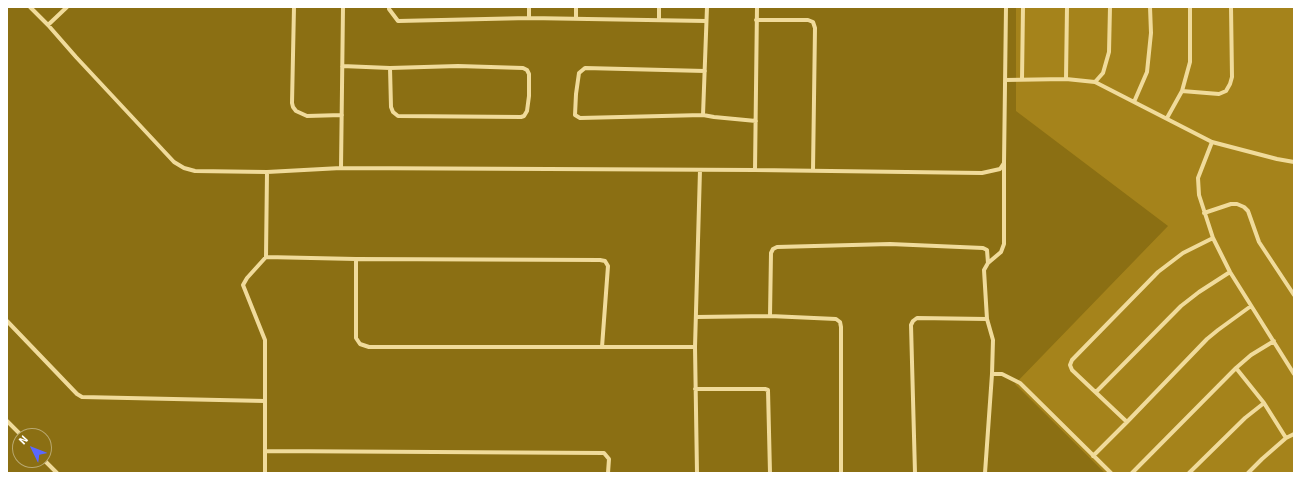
<!DOCTYPE html>
<style>
body{margin:0}
#map{position:relative;width:1301px;height:480px;overflow:hidden;background:#8b6f13;font-family:Signika,sans-serif}
canvas{display:block}
.frame{position:absolute;inset:0;border:8px solid #fff;pointer-events:none}
.north{position:absolute;left:12px;top:428px;width:40px;height:40px;box-sizing:border-box;background:#8b6f13;border:1px solid #b9a971;border-radius:50%;rotate:313deg;font-size:11px;font-weight:700;line-height:16px;text-align:center;color:#fff}
.north::after{content:'';display:block;margin:auto;width:14px;height:18px;background:#5a68ff;clip-path:polygon(50% 0,100% 100%,50% 72%,0 100%)}
</style>
<div id="map">
<canvas width="1301" height="480"></canvas>
<div class="frame"></div>
<div class="north">N</div>
</div>
<script>
const ctx = document.querySelector('canvas').getContext('2d');
ctx.lineJoin = 'round';
function paint(path, color) {
  ctx.fillStyle = color;
  ctx.fill(path, 'evenodd');
}
function poly(rows) {
  const path = new Path2D();
  for (const r of rows) {
    path.moveTo(r[0], r[1]);
    for (let i = 2; i < r.length; i += 2) path.lineTo(r[i], r[i + 1]);
  }
  return path;
}
function stroke(path, color, width, dash) {
  ctx.strokeStyle = color;
  ctx.lineWidth = width;
  ctx.lineCap = dash ? 'butt' : 'round';
  ctx.setLineDash(dash || []);
  ctx.stroke(path);
}
paint(poly([
 [1016,7,1294,7,1294,473,1105,473,1015,384,1168,226,1016,111]
]), '#a5831b');
stroke(poly([
 [30,7,48,25,76,57,174,162,184,168,195,171,267,172,341,168,755,170,982,173,1000,169,1004,163,1006,7],
 [294,7,292,103,293,107,296,111,307,116,342,115],
 [389,7,389,9,398,21,529,18,706,21],
 [576,7,576,19],
 [659,7,659,20],
 [707,7,703,115,714,117,756,121],
 [529,18,529,7],
 [756,20,808,20,813,22,815,28,813,170],
 [48,25,67,7],
 [342,66,390,68,458,66,523,68,527,70,529,74,529,96,527,111,524,116,521,117,398,116,393,112,391,107,390,68],
 [1022,79,1023,7],
 [1066,79,1067,7],
 [1005,80,1066,79,1095,82,1212,142,1277,159,1294,162],
 [1095,82,1103,73,1109,52,1110,7],
 [1182,91,1219,94,1226,91,1230,84,1232,77,1231,7],
 [1134,102,1147,72,1151,33,1150,7],
 [703,115,580,118,575,115,576,94,579,73,585,68,705,71],
 [1167,118,1182,91,1190,62,1190,7],
 [1212,142,1198,178,1199,195,1213,238,1230,272,1294,374],
 [341,168,343,7],
 [755,170,757,7],
 [267,172,266,257,356,259,600,260,605,261,608,266,602,347,695,347],
 [1204,213,1231,204,1237,204,1244,207,1248,211,1259,242,1294,295],
 [356,259,356,338,360,344,369,347,602,347],
 [770,316,771,253,773,249,777,247,890,244,983,248,987,250,988,263],
 [696,317,770,316,836,319,840,322,841,327,841,473],
 [987,319,984,270,988,263,1001,252,1004,244,1004,163],
 [7,321,77,394,82,397,265,401],
 [1236,368,1264,403,1286,438],
 [992,374,1002,374,1020,383,1111,473],
 [695,389,765,389,768,390,770,473],
 [1096,392,1181,306,1199,292,1230,272],
 [7,421,22,436],
 [1127,422,1207,339,1218,330,1251,306],
 [265,451,604,453,609,459,608,473],
 [1093,456,1127,422,1072,370,1070,365,1072,360,1158,272,1183,253,1213,238],
 [44,460,57,473],
 [265,473,265,340,243,285,247,278,266,257],
 [697,473,695,347,700,170],
 [915,473,911,325,913,321,917,318,987,319,993,340,992,374,985,473],
 [1132,473,1236,368,1251,355,1274,341],
 [1189,473,1245,418,1264,403],
 [1248,473,1262,459,1286,438,1294,434]
]), '#f0db9b', 4);
</script>
